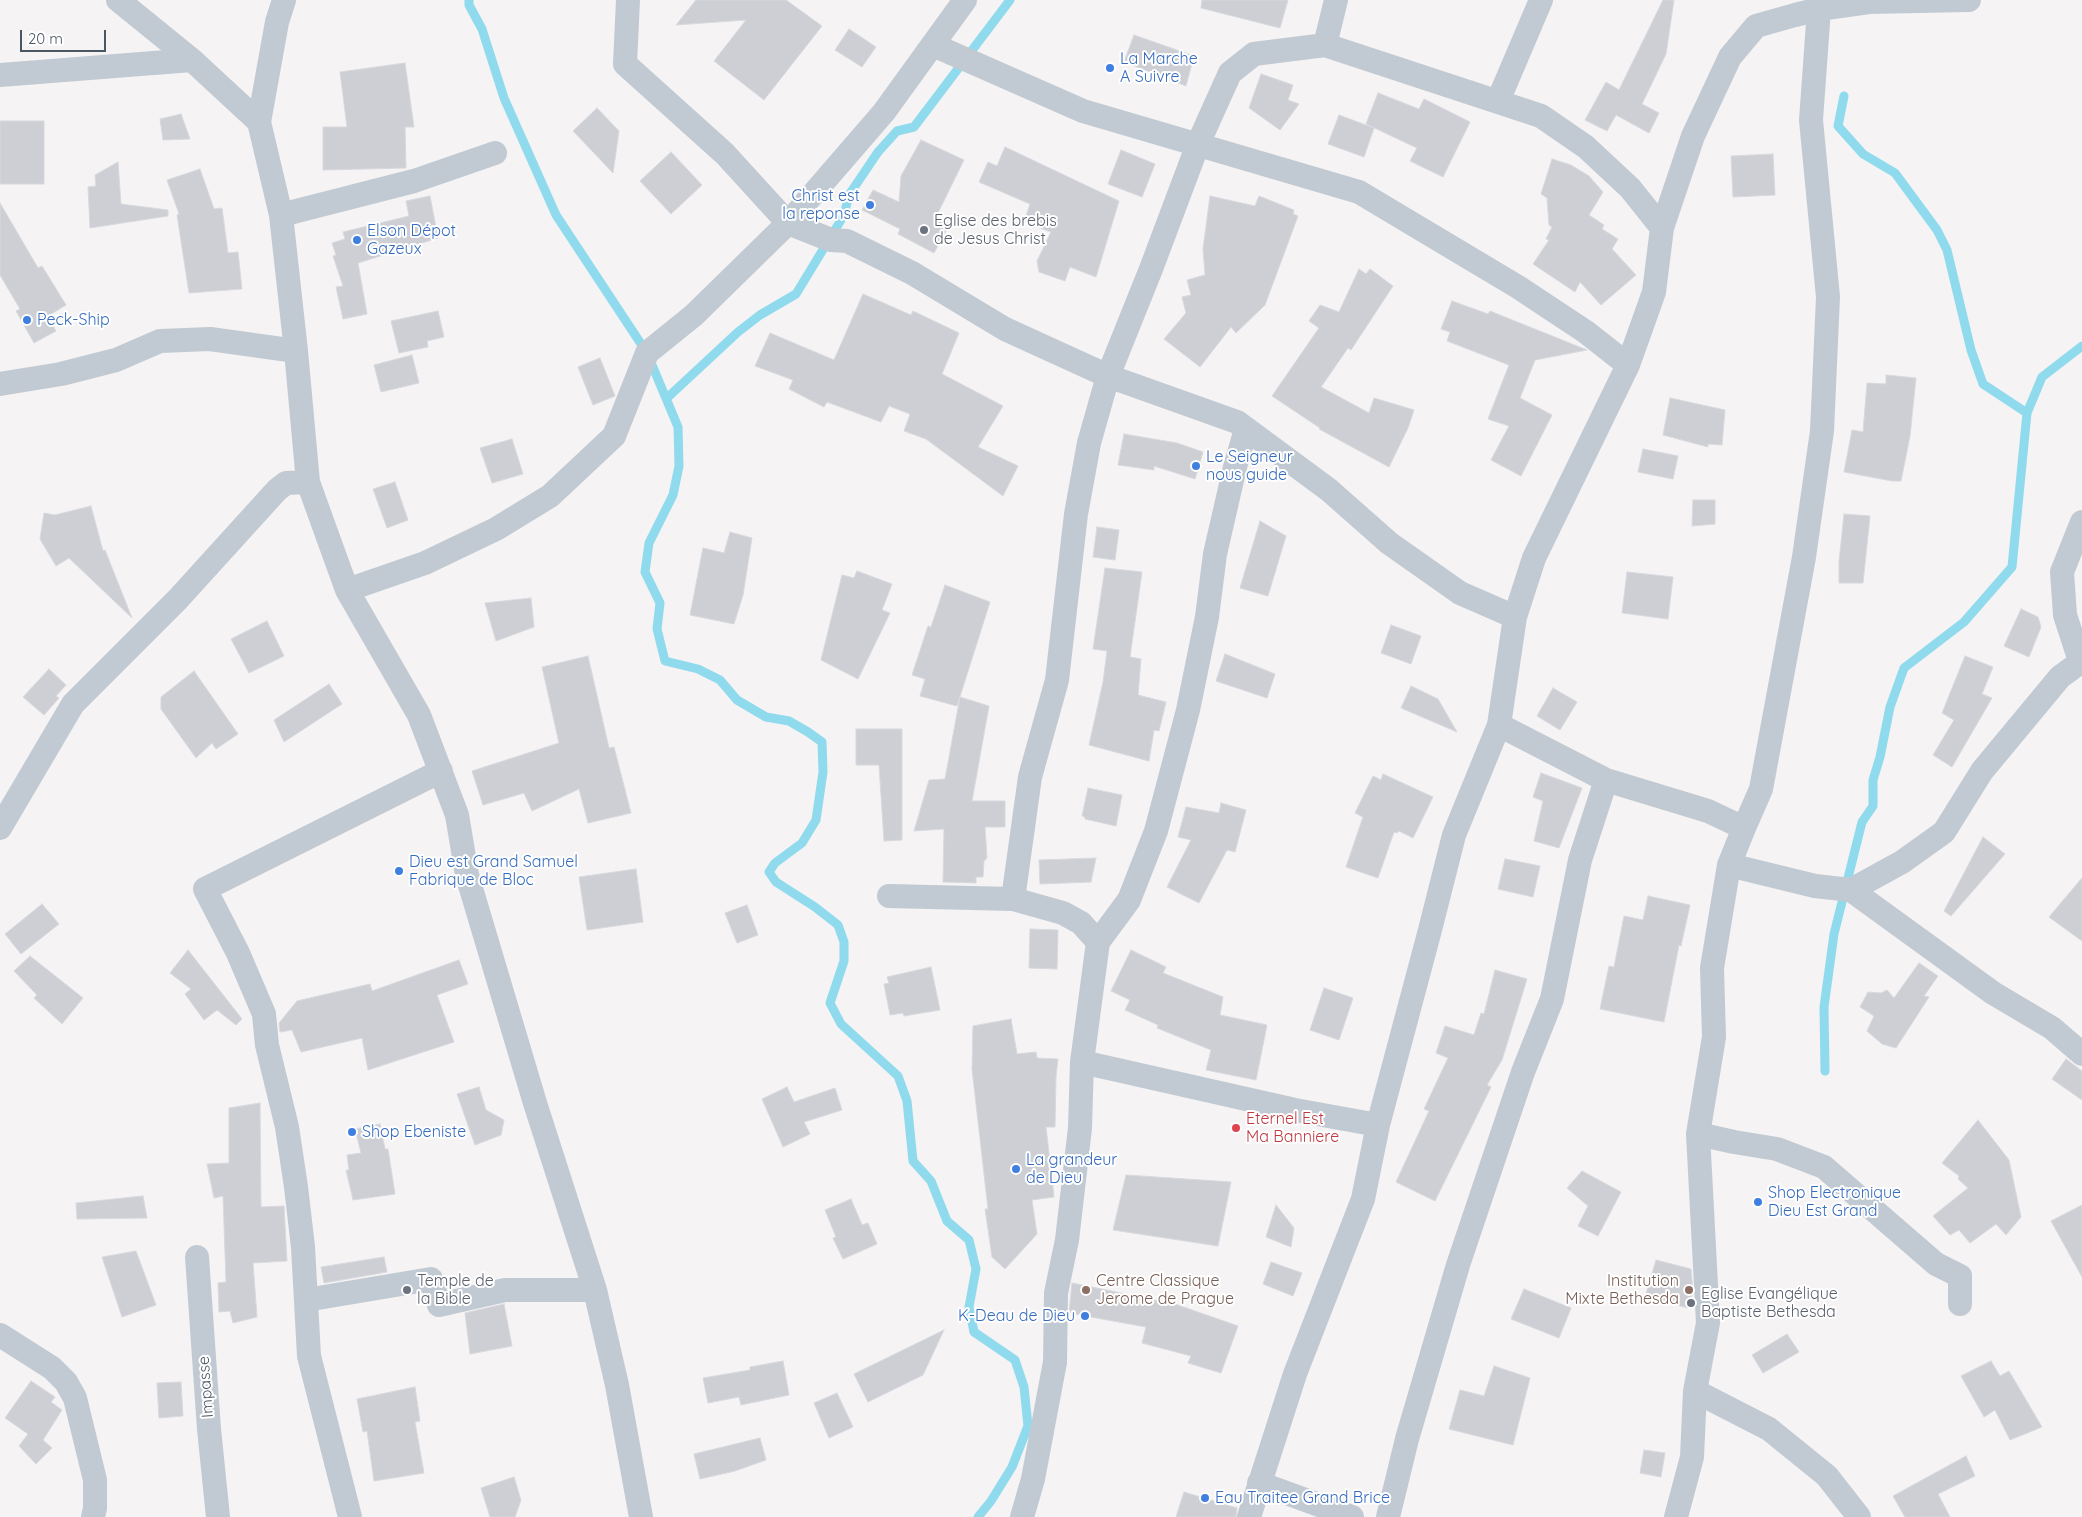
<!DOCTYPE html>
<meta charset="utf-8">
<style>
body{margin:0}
#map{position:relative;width:2082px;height:1517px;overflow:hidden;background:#f5f3f3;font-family:Quicksand,sans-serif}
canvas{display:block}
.scale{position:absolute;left:20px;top:30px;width:86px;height:22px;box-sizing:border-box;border:2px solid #4a5661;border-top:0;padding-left:6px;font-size:15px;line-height:18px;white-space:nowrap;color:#4a5661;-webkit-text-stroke:4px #fff;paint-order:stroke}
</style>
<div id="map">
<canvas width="2082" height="1517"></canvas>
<div class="scale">20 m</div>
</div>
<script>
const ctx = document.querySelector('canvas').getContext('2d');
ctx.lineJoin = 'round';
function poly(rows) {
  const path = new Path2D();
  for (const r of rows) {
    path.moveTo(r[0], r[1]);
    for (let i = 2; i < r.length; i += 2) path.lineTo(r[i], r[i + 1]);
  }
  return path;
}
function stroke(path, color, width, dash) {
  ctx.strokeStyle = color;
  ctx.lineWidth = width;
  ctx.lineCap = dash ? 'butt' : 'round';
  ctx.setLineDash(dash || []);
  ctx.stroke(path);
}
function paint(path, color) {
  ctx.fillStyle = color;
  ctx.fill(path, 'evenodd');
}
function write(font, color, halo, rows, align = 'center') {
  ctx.font = font + ' Quicksand,sans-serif';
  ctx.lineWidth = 4;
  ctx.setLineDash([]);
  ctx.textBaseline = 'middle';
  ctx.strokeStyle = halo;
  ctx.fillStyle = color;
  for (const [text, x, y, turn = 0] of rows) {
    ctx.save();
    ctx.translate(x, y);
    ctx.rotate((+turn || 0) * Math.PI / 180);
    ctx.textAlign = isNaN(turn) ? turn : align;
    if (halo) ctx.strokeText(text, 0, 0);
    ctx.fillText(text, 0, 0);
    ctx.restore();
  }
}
stroke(poly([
 [469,0,469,5,482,29,504,98,556,215,647,353,678,427,679,466,673,495,649,543,645,572,660,603,657,629,665,661,698,669,720,680,737,700,766,717,789,721,808,732,822,742,823,772,816,820,802,843,775,863,769,872,776,882,815,907,838,925,844,942,844,961,830,1003,841,1024,898,1076,907,1101,913,1161,931,1181,947,1221,969,1240,976,1269,969,1307,974,1332,1015,1360,1024,1387,1028,1426,1012,1467,991,1501,978,1517],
 [1844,96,1838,126,1863,154,1895,173,1937,230,1947,250,1971,350,1983,384,2027,413],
 [667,398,738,332,760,315,796,294,844,215,849,195,878,152,897,131,914,127,1010,0],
 [1825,1071,1824,1007,1834,934,1862,822,1873,806,1873,780,1880,757,1890,707,1904,668,1964,622,2012,567,2027,413,2042,377,2082,346]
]), '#90daee', 9);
const building = poly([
 [696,0,786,0,822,26,764,100,714,61,746,20,676,25,696,0],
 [1202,0,1288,0,1280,28,1201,8,1202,0],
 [1663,0,1674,0,1666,54,1642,104,1659,113,1649,133,1616,115,1607,131,1585,120,1606,82,1619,90,1663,0],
 [849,29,876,47,862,67,835,50,849,29],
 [1134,35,1194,56,1186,86,1124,62,1134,35],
 [405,63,414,127,405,127,406,168,323,170,323,127,347,127,340,72,405,63],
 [1261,74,1293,85,1288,100,1299,104,1280,130,1249,108,1261,74],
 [1378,93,1419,109,1424,99,1470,122,1443,177,1410,161,1417,148,1366,124,1378,93],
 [597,108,619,131,613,173,573,131,597,108],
 [181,114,190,139,163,140,160,119,181,114],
 [1339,115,1374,128,1364,157,1328,144,1339,115],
 [0,121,44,121,44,184,0,184,0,121],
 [921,140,964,160,936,217,950,224,934,253,898,234,900,229,862,210,873,190,899,202,901,176,921,140],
 [1005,147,1119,201,1096,277,1070,267,1065,281,1039,272,1037,261,1051,232,1024,222,1030,204,979,182,988,162,997,166,1005,147],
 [1121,150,1155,164,1142,197,1108,184,1121,150],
 [671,152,702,185,671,214,640,181,671,152],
 [1773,154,1775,195,1733,197,1731,156,1773,154],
 [1552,159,1571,165,1589,176,1603,192,1589,215,1604,225,1602,229,1618,239,1612,249,1636,275,1601,305,1580,282,1575,292,1533,264,1549,240,1546,239,1552,227,1549,225,1547,198,1541,194,1552,159],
 [118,162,121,204,168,210,168,216,90,228,88,187,96,186,95,175,118,162],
 [200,169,214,209,222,208,228,253,238,252,242,289,189,293,177,215,179,214,167,180,200,169],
 [430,196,438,238,358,263,367,314,343,319,336,287,343,286,333,256,336,255,332,243,345,239,343,232,409,216,406,201,430,196],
 [1210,196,1255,206,1259,196,1294,210,1293,214,1298,216,1265,305,1236,333,1231,327,1200,367,1164,339,1186,313,1182,297,1191,295,1187,280,1205,275,1203,249,1210,196],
 [0,203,38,268,42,266,66,305,48,316,56,331,34,343,16,311,20,309,0,275,0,203],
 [1359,269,1366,274,1370,269,1393,286,1351,350,1348,348,1321,387,1369,413,1374,398,1414,410,1408,428,1389,467,1319,429,1320,428,1272,396,1319,328,1309,321,1320,305,1339,312,1359,269],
 [863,294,911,315,913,311,959,333,942,374,1003,406,978,447,1018,466,1003,496,926,439,904,431,910,414,889,406,881,422,827,402,824,407,789,389,793,380,755,366,770,333,834,360,863,294],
 [1452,301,1488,314,1490,311,1587,350,1535,360,1520,398,1552,415,1521,476,1491,460,1509,426,1488,419,1509,365,1447,341,1450,332,1441,329,1452,301],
 [438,311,444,337,427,341,428,347,399,353,391,321,438,311],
 [412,355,419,383,381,392,374,365,412,355],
 [600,358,615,396,593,405,578,367,600,358],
 [1886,375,1916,378,1910,436,1901,481,1892,481,1844,472,1852,430,1863,432,1867,383,1886,384,1886,375],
 [1670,398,1725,410,1722,445,1708,444,1708,447,1663,435,1670,398],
 [1124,434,1177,443,1203,452,1195,479,1154,466,1154,470,1118,465,1124,434],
 [512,439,523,474,492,483,480,448,512,439],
 [1643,449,1678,456,1673,479,1638,472,1643,449],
 [395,482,408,520,387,528,373,489,395,482],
 [1693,500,1715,500,1715,524,1692,526,1693,500],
 [91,506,103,551,105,550,132,618,69,558,56,566,40,539,44,513,55,515,91,506],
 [1844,514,1870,516,1863,583,1839,583,1839,562,1844,514],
 [1260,521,1286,536,1268,596,1240,588,1260,521],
 [1097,527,1119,530,1115,560,1093,557,1097,527],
 [730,532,752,538,743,595,734,624,690,615,703,548,724,553,730,532],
 [1105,568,1142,572,1130,657,1141,659,1138,695,1166,702,1159,731,1154,730,1149,761,1089,745,1103,682,1107,651,1093,649,1105,568],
 [857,571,892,584,882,610,890,613,858,679,821,660,842,575,854,578,857,571],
 [1627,572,1673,577,1668,619,1622,613,1627,572],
 [945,585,990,602,957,706,920,696,925,679,912,675,928,626,931,627,945,585],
 [531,598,534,627,496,641,485,603,531,598],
 [2021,609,2038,617,2041,627,2029,657,2004,646,2021,609],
 [267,621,284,656,249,673,231,639,267,621],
 [1391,625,1421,636,1411,664,1381,653,1391,625],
 [1225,654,1275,674,1267,698,1216,681,1225,654],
 [588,656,609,748,614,747,631,813,588,823,579,789,532,811,524,793,483,805,472,771,559,743,542,667,588,656],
 [1965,656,1993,667,1982,694,1992,698,1952,767,1933,755,1954,720,1942,713,1965,656],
 [49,669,66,685,56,696,59,698,44,715,23,697,49,669],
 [194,671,238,734,216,749,212,743,196,758,161,709,161,697,194,671],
 [329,684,342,704,284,742,274,720,329,684],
 [1411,686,1438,699,1457,732,1401,708,1411,686],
 [1553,688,1577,702,1560,730,1537,716,1553,688],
 [960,697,989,706,972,801,1005,801,1005,827,985,827,987,858,984,861,983,877,976,877,976,883,943,882,944,829,914,831,929,780,945,779,960,697],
 [856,729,902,729,902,840,884,841,879,765,856,765,856,729],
 [1541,773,1582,788,1559,848,1534,841,1543,801,1533,797,1541,773],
 [1383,774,1433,797,1413,838,1399,831,1397,833,1394,832,1378,878,1346,867,1363,817,1355,813,1373,776,1381,780,1383,774],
 [1088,788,1122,795,1116,826,1085,819,1085,817,1082,816,1088,788],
 [1221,803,1246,810,1235,852,1227,850,1199,903,1167,887,1191,840,1178,837,1186,807,1219,813,1221,803],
 [1983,837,2005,854,1951,916,1944,911,1983,837],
 [1096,858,1091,882,1040,884,1039,860,1096,858],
 [1505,859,1540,866,1533,897,1498,889,1505,859],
 [636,869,643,922,587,930,579,877,636,869],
 [2082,878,2082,941,2049,917,2082,878],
 [1648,896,1690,905,1681,946,1679,945,1664,1022,1600,1009,1609,966,1614,967,1624,916,1643,920,1648,896],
 [42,904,59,924,21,954,5,934,42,904],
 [747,905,758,935,737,943,725,913,747,905],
 [1030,929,1058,930,1057,969,1029,968,1030,929],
 [188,950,242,1019,236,1025,217,1010,204,1020,185,994,191,989,170,973,188,950],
 [1131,950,1166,967,1163,973,1223,997,1220,1015,1267,1025,1256,1080,1206,1070,1211,1050,1157,1028,1158,1025,1125,1010,1130,1000,1111,991,1131,950],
 [30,956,83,998,62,1024,34,998,37,995,14,971,30,956],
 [459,960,468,984,437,995,454,1042,368,1070,362,1038,301,1052,292,1030,280,1032,279,1023,297,1001,370,984,372,991,459,960],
 [1919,963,1938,976,1924,996,1929,997,1896,1048,1882,1044,1867,1031,1874,1016,1860,1007,1868,992,1881,993,1887,990,1894,998,1919,963],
 [931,967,940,1010,904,1016,903,1013,890,1015,884,984,889,983,887,977,931,967],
 [1495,970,1527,979,1502,1060,1487,1085,1491,1087,1435,1201,1396,1182,1429,1111,1424,1109,1448,1058,1436,1053,1445,1026,1474,1035,1481,1013,1484,1014,1495,970],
 [1324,988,1353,998,1339,1040,1310,1030,1324,988],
 [1011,1019,1017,1054,1036,1052,1037,1058,1058,1059,1056,1076,1055,1127,1046,1127,1054,1197,1032,1200,1037,1234,1005,1269,992,1257,985,1209,988,1209,972,1069,973,1026,1011,1019],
 [2066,1059,2082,1071,2082,1100,2052,1079,2066,1059],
 [479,1087,486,1110,504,1120,501,1135,475,1145,457,1094,479,1087],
 [787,1087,794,1102,835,1088,842,1110,804,1122,810,1134,783,1147,762,1099,787,1087],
 [260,1103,261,1207,284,1206,287,1261,253,1263,257,1317,233,1323,230,1311,219,1312,218,1283,226,1282,223,1196,214,1198,207,1164,229,1163,229,1108,260,1103],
 [1978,1120,2009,1160,2021,1217,2006,1235,1996,1224,1970,1243,1959,1230,1950,1235,1933,1216,1968,1188,1958,1179,1959,1176,1942,1163,1978,1120],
 [380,1124,385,1149,388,1149,395,1194,353,1200,346,1170,349,1170,347,1155,361,1153,355,1129,380,1124],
 [1582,1171,1621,1192,1598,1236,1578,1226,1588,1206,1567,1188,1582,1171],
 [1126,1175,1231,1182,1218,1246,1113,1230,1126,1175],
 [143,1196,147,1218,77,1219,76,1203,143,1196],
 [851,1199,862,1225,868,1223,877,1244,843,1259,833,1238,836,1237,825,1210,851,1199],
 [1276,1205,1294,1228,1291,1247,1266,1237,1276,1205],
 [2082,1205,2082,1277,2051,1221,2082,1205],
 [136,1251,156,1305,122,1317,102,1257,136,1251],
 [384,1257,387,1272,324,1283,321,1267,384,1257],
 [1656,1260,1691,1269,1693,1292,1688,1308,1645,1297,1656,1260],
 [1271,1262,1302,1273,1293,1296,1263,1284,1271,1262],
 [1072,1283,1175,1304,1238,1326,1221,1373,1188,1363,1191,1356,1142,1343,1146,1327,1069,1313,1072,1283],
 [1524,1289,1571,1308,1559,1338,1511,1319,1524,1289],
 [504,1304,512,1346,470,1354,465,1313,504,1304],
 [944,1330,923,1375,868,1402,854,1374,944,1330],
 [1787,1334,1799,1352,1763,1373,1752,1355,1787,1334],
 [783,1361,789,1395,741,1405,739,1397,708,1403,703,1378,750,1370,750,1367,783,1361],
 [1991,1361,2000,1376,2009,1371,2042,1427,2010,1440,1995,1410,1984,1417,1961,1376,1991,1361],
 [1494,1366,1530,1378,1513,1445,1449,1429,1460,1390,1484,1396,1494,1366],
 [31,1381,55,1397,51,1402,62,1410,43,1440,52,1448,36,1464,19,1446,28,1434,5,1418,31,1381],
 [181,1382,183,1416,159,1418,157,1383,181,1382],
 [415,1387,420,1421,415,1422,424,1473,374,1481,367,1431,363,1432,357,1399,415,1387],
 [837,1393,853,1427,829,1438,814,1403,837,1393],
 [760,1438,766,1460,735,1471,700,1479,694,1454,760,1438],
 [1644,1450,1665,1453,1661,1477,1640,1473,1644,1450],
 [1966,1456,1975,1476,1938,1494,1950,1517,1905,1517,1893,1496,1966,1456],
 [514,1477,521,1500,515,1517,490,1517,481,1488,514,1477],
 [1184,1492,1237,1508,1236,1517,1176,1517,1184,1492]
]);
paint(building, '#cdcfd5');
stroke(building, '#d7d9de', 1);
stroke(poly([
 [118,0,192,60],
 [284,0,277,22,259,122,281,215,296,351,308,482,347,590,419,715,457,815,467,875,535,1103,595,1290,617,1385,641,1517],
 [628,0,625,64,725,154,788,223,831,240,847,241,912,273,1005,329,1108,376,1237,422,1329,490,1389,543,1460,593,1515,617],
 [933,45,1083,111,1359,192,1518,287,1586,332,1628,365],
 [1325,45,1336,0],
 [0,75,192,60,259,122],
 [1498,101,1541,0],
 [281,215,414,181,495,153],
 [0,384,61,374,116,360,160,341,210,339,296,351],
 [347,590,425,563,496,529,550,496,614,436,647,353,694,315,788,223,884,112,965,0],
 [2080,661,2065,615,2062,572,2082,522],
 [1499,725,1606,780,1708,811,1744,828,1761,789,1804,557,1822,431,1828,297,1811,120,1819,9],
 [0,828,73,704,178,599,277,490,286,483,308,482],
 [1729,865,1815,886,1851,890,1993,993,2052,1028,2082,1054],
 [1851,890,1902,862,1944,832,1982,771,2060,677,2082,661],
 [889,896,1013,899,1063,913,1081,923,1098,942,1082,1062,1295,1110,1378,1125],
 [1013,899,1030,777,1057,680,1076,514,1089,443,1108,376,1151,269,1198,144,1230,73,1254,54,1325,45,1541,116,1586,147,1630,188,1662,228],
 [1098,942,1129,900,1156,831,1188,710,1207,617,1215,554,1235,467,1246,429],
 [1698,1134,1734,1142,1777,1149,1824,1167,1936,1264,1960,1276,1960,1304],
 [197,1257,209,1429,218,1517],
 [306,1300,431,1279,439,1305,505,1290,595,1290],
 [0,1335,52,1368,66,1382,75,1398,95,1480,95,1508,93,1517],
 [1695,1391,1769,1429,1827,1476,1859,1517],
 [1259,1483,1352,1517],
 [350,1517,309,1356,303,1247,296,1187,287,1127,267,1045,264,1014,238,953,205,889,441,771],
 [1022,1517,1033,1479,1055,1362,1056,1293,1067,1240,1080,1128,1082,1062],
 [1249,1517,1295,1374,1363,1199,1378,1125,1430,930,1454,835,1499,725,1515,617,1534,558,1628,365,1654,292,1662,228,1693,136,1730,57,1756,26,1795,15,1819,9,1869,2,1969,0],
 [1388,1517,1407,1439,1458,1265,1523,1072,1552,999,1580,860,1606,780],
 [1676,1517,1692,1457,1695,1391,1708,1323,1698,1134,1714,1037,1712,968,1729,865,1744,828]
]), '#c1cad2', 24);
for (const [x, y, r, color] of [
 [1110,68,5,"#3f7fe0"],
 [870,205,5,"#3f7fe0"],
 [924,230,5,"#6b7280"],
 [357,240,5,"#3f7fe0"],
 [27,320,5,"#3f7fe0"],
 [1196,466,5,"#3f7fe0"],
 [399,871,5,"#3f7fe0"],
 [1236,1128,5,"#e0444e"],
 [352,1132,5,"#3f7fe0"],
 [1016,1169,5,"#3f7fe0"],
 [1758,1202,5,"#3f7fe0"],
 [407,1290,5,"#6b7280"],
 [1086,1290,5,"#8d6e63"],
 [1689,1290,5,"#8d6e63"],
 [1691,1303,5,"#6b7280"],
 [1085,1316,5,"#3f7fe0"],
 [1205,1498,5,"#3f7fe0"]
]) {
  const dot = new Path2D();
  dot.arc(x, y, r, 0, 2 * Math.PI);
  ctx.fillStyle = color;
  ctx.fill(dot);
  stroke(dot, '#fff', 2);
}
write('16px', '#366cbe', '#fff', [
 ["La Marche",1120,59],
 ["A Suivre",1120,77],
 ["Christ est",860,196,"right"],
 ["la reponse",860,214,"right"],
 ["Elson Dépot",367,231],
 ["Gazeux",367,249],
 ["Peck-Ship",37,320],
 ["Le Seigneur",1206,457],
 ["nous guide",1206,475],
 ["Dieu est Grand Samuel",409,862],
 ["Fabrique de Bloc",409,880],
 ["Shop Ebeniste",362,1132],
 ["La grandeur",1026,1160],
 ["de Dieu",1026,1178],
 ["Shop Electronique",1768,1193],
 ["Dieu Est Grand",1768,1211],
 ["K-Deau de Dieu",1075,1316,"right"],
 ["Eau Traitee Grand Brice",1215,1498]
], 'left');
write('16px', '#5b616d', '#fff', [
 ["Eglise des brebis",934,221],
 ["de Jesus Christ",934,239],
 ["Temple de",417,1281],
 ["la Bible",417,1299],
 ["Eglise Evangélique",1701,1294],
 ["Baptiste Bethesda",1701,1312]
], 'left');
write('16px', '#be3a42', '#fff', [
 ["Eternel Est",1246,1119],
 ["Ma Banniere",1246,1137]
], 'left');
write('16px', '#785e54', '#fff', [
 ["Centre Classique",1096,1281],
 ["Jerome de Prague",1096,1299],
 ["Institution",1679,1281,"right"],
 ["Mixte Bethesda",1679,1299,"right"]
], 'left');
write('16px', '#4a5661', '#fff', [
 ["Impasse",206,1387,-94]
]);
</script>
